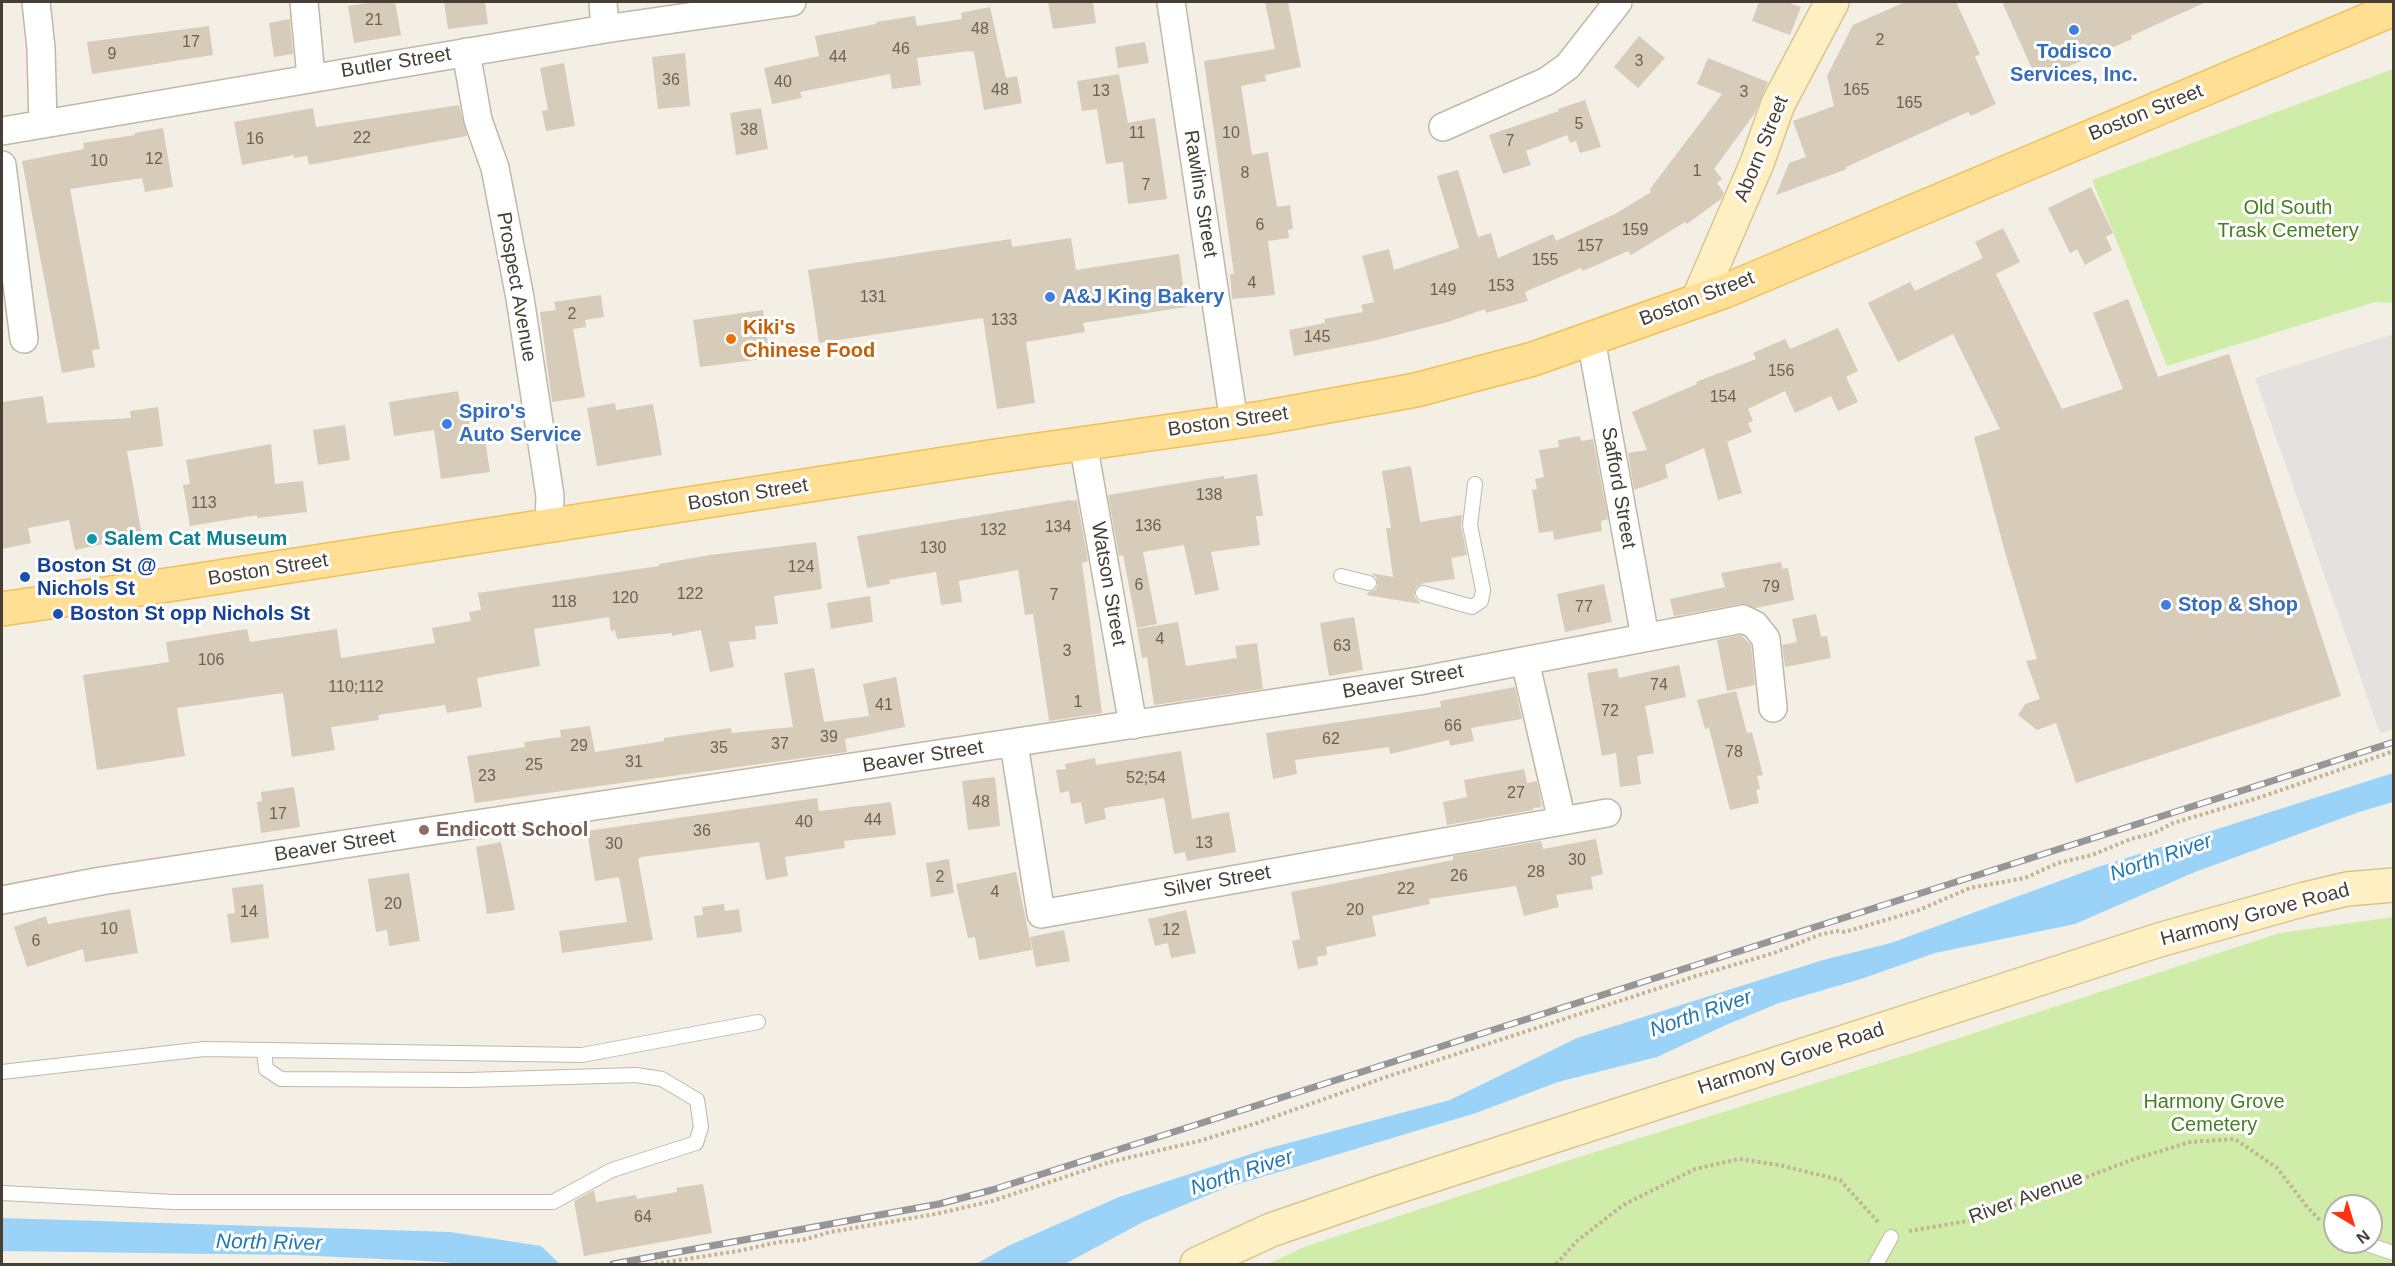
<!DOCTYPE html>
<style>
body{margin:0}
#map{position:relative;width:2395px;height:1266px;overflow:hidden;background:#f4efe5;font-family:Helvetica,sans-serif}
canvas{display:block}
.frame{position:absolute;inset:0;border:3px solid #473f34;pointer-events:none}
.north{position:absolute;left:2323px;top:1194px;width:60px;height:60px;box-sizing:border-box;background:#fff;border:2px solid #b5b2ae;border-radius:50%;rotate:142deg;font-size:16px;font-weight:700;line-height:24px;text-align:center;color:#473f34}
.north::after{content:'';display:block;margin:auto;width:21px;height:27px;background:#ff3211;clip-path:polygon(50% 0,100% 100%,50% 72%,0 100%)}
</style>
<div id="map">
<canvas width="2395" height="1266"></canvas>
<div class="frame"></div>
<div class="north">N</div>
</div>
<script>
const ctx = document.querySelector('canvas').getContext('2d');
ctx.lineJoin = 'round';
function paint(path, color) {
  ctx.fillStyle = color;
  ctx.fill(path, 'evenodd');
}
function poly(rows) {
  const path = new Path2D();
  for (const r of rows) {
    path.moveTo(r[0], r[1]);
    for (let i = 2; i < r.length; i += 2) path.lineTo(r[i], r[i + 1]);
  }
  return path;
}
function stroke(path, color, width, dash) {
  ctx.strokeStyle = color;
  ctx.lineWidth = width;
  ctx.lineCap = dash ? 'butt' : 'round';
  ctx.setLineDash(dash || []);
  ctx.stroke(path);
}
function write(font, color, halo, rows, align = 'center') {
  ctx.font = font + ' Helvetica,sans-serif';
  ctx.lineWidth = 6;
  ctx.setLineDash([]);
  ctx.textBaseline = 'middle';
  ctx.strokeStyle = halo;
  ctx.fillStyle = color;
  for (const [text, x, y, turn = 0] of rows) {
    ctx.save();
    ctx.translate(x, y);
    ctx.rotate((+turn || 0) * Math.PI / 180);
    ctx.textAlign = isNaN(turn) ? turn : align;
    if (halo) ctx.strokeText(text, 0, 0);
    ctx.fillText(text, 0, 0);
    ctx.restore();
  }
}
paint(poly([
 [2393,69,2393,303,2375,302,2167,366,2092,180],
 [2393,917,2393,1264,1268,1264,1304,1247,1582,1156,1919,1051,2280,933],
 [2335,1206,2371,1206,2371,1242,2335,1242]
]), '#cfeda9');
paint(poly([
 [2393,334,2394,729,2380,733,2255,378]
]), '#e4e2de');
paint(poly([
 [2393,773,2393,802,2359,812,2195,872,2075,924,1935,953,1861,979,1779,1003,1726,1025,1657,1057,1558,1082,1476,1113,1225,1188,1143,1222,1065,1264,976,1264,1008,1246,1119,1197,1266,1149,1450,1100,1577,1038,1823,960,1891,943,2095,868],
 [2,1218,450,1232,541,1246,560,1264,459,1264,445,1262,295,1255,2,1251]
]), '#9bd2f7');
paint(poly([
 [374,2,395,2,401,35,354,43,348,6],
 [444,2,485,2,488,24,448,29],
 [1048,2,1093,2,1096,23,1053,29],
 [1265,2,1288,2,1301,67,1265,75,1266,81,1241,86,1252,155,1268,152,1277,207,1290,205,1293,229,1288,230,1289,238,1268,241,1275,295,1232,299,1230,274,1234,274,1204,61,1275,49],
 [1759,2,1787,2,1801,7,1790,35,1752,21],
 [1905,2,1956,2,1980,54,1975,57,1996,104,1971,116,1968,112,1846,167,1847,169,1776,195,1789,163,1806,157,1793,121,1834,106,1827,76,1853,25],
 [2002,2,2206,2,2131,36,2132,39,2037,80],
 [990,7,1006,78,1017,76,1022,103,984,110,974,52,969,51,917,58,921,85,892,89,890,74,800,92,802,98,772,104,764,68,819,56,815,36,876,24,876,22,915,16,917,26,962,19,961,13],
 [290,19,293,54,274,57,269,23],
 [209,26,213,55,92,74,87,42],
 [1639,36,1665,58,1638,88,1614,67],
 [1145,42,1149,63,1118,68,1115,47],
 [685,53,690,106,658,109,652,57],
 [1708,58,1768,82,1755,113,1714,169,1722,179,1717,183,1724,193,1721,199,1687,224,1685,222,1631,255,1628,251,1583,271,1581,268,1525,292,1528,301,1486,313,1485,309,1448,322,1373,341,1294,356,1289,330,1325,323,1324,319,1363,312,1361,305,1374,302,1362,256,1389,249,1394,270,1459,248,1437,176,1458,170,1478,237,1491,233,1498,258,1553,234,1556,241,1615,214,1651,192,1650,189,1722,94,1697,84],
 [564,63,575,126,546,131,542,111,548,110,540,68],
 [1119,74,1128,123,1155,118,1167,199,1128,204,1123,162,1106,164,1097,109,1082,111,1077,81],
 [1585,100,1601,147,1580,153,1576,141,1570,143,1567,135,1526,151,1531,165,1503,174,1489,135,1559,111,1558,109],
 [459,105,467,136,309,165,307,156,294,158,294,155,242,165,234,122,313,108,316,127],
 [761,108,768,149,736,155,730,113],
 [163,128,173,187,145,192,142,178,70,189,100,349,92,350,95,367,62,373,22,161,84,149,83,143,135,135,135,133],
 [2091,187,2113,233,2106,237,2112,250,2085,265,2077,249,2070,253,2048,208],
 [2003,228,2020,262,1996,274,2062,409,2123,389,2093,313,2128,299,2158,377,2229,354,2341,696,2076,783,2056,723,2037,730,2018,715,2025,704,2040,699,2026,661,2037,659,2005,552,1974,437,2000,429,1953,334,1898,362,1868,303,1910,282,1915,291,1983,258,1975,242],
 [1071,238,1076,270,1179,254,1186,307,1083,323,1085,332,1026,342,1035,403,997,409,983,318,819,343,808,270,1011,239,1012,247],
 [601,295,604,317,585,320,586,327,573,329,585,397,552,402,540,312,556,310,554,302],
 [763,310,770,358,700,367,693,320],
 [1838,328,1858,371,1846,377,1858,402,1838,411,1831,396,1795,413,1785,391,1748,409,1753,421,1748,423,1752,432,1727,442,1742,493,1718,500,1704,448,1665,465,1668,478,1634,490,1628,453,1647,450,1632,412,1697,384,1696,382,1756,359,1753,353,1785,339,1790,349],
 [458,391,461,408,467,407,472,442,485,440,490,472,441,479,434,430,394,436,389,402],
 [43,396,47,423,131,418,130,411,158,407,163,446,127,451,142,536,75,550,69,520,28,528,31,543,2,549,2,402],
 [615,403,616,410,653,404,662,455,597,466,587,408],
 [345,425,350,460,318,465,313,430],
 [1580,436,1581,441,1593,439,1608,519,1601,521,1602,531,1554,540,1553,531,1539,533,1532,490,1537,489,1535,479,1544,477,1539,450,1559,447,1558,440],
 [271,444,275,484,303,481,307,512,257,518,257,515,190,526,183,485,190,484,186,460],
 [1411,466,1420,522,1462,515,1461,526,1467,555,1451,558,1455,579,1424,583,1416,587,1414,596,1421,604,1367,595,1368,592,1375,590,1378,585,1376,577,1371,573,1393,577,1386,528,1391,528,1382,471],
 [1257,474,1263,516,1256,516,1260,545,1211,552,1219,590,1195,595,1184,545,1143,552,1157,624,1137,628,1123,555,1119,556,1108,495,1198,480,1224,476,1224,479],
 [1071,500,1071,501,1077,500,1088,561,1082,563,1102,713,1049,721,1033,614,1025,615,1018,570,959,581,962,602,941,605,936,572,889,580,890,584,867,588,857,536],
 [816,542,822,589,774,596,778,624,755,626,756,639,729,642,734,667,710,672,701,630,672,636,672,633,617,639,615,630,611,631,609,617,534,629,540,666,477,678,482,707,447,713,445,705,378,715,379,720,331,727,335,750,292,757,283,693,177,708,185,756,97,770,83,675,169,662,166,642,247,629,250,642,337,629,341,658,435,643,432,628,471,621,469,612,481,610,478,593,659,566,659,564,710,555],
 [1781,562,1782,569,1788,568,1794,600,1756,608,1740,604,1674,616,1670,599,1725,587,1721,573],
 [1604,584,1612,622,1565,632,1557,594],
 [870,596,873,622,831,629,827,603],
 [1816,614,1821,637,1827,636,1831,658,1785,667,1782,645,1797,642,1792,619],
 [1354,617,1363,670,1329,676,1320,623],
 [1178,622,1186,666,1237,658,1235,646,1257,643,1263,689,1154,705,1147,657,1142,658,1137,629],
 [1741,635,1751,645,1755,685,1727,691,1717,640],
 [1679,665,1686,697,1645,706,1654,753,1637,756,1641,784,1620,787,1616,753,1602,756,1587,673,1617,668,1619,678],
 [814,668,824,722,869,716,863,684,896,677,905,727,845,739,847,752,475,803,467,756,525,747,524,742,561,737,560,730,590,726,595,752,664,741,664,738,731,728,732,733,793,727,784,673],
 [1515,687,1522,719,1471,728,1474,741,1450,746,1449,740,1390,754,1389,747,1295,760,1297,774,1273,779,1266,733,1441,707,1440,701],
 [1736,691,1747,733,1752,732,1763,775,1757,776,1760,789,1756,790,1759,803,1730,810,1709,728,1705,729,1697,700],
 [1181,751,1192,819,1229,812,1236,852,1187,861,1185,852,1174,854,1164,798,1104,808,1106,819,1085,824,1081,802,1071,804,1069,791,1060,793,1056,770,1066,769,1065,764,1095,758,1096,765],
 [1524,769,1527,783,1537,781,1542,807,1533,808,1533,810,1447,825,1443,802,1467,797,1464,780],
 [995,777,1000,826,968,830,962,781],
 [294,787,300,827,261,833,257,802,262,801,261,792],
 [817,798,819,811,891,802,896,835,844,841,845,848,785,857,788,876,766,880,759,842,641,857,638,859,653,940,562,953,559,931,627,922,619,877,595,881,587,831],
 [1596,839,1603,874,1591,877,1593,889,1556,895,1559,907,1524,916,1516,886,1429,899,1430,904,1372,916,1376,936,1326,947,1327,955,1317,957,1318,965,1298,969,1292,941,1300,939,1291,892,1453,860,1453,856,1541,841,1543,849],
 [501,842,515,910,487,914,476,847],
 [949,859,954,893,931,897,926,863],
 [1016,872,1032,950,979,960,975,937,968,938,956,884],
 [409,873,420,941,389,946,387,930,376,932,368,879],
 [263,884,269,938,231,943,227,914,235,913,232,888],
 [724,904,725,911,739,909,742,932,697,938,694,916,703,915,702,907],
 [130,909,138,953,85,962,83,949,27,967,14,927,46,916,48,924],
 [1186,910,1196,953,1171,958,1168,943,1155,946,1148,919],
 [1064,930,1070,961,1036,967,1030,937],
 [703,1184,712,1233,584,1256,574,1201,594,1190,596,1202,636,1195,637,1199,677,1192,676,1188]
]), '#d7cbb9');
const lane = poly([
 [1341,576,1369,583],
 [1423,593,1472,607,1481,601,1483,590,1470,525,1475,484],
 [2,1072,204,1049,582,1055,758,1022],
 [2,1193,174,1202,553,1202,612,1170,696,1143,701,1127,697,1100,662,1079,636,1075,468,1080,281,1079,266,1069,264,1050],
 [2334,1234,2335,1234],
 [2360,1242,2394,1253],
 [1876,1264,1891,1237]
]);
const street = poly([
 [36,2,41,48,43,124],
 [304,2,311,77],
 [603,2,605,29],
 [1171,2,1234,422],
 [466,52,478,120,495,168,520,298,550,496,549,526],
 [1443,127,1547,81,1568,66,1618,2],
 [2,131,605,29,792,2],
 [2,165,24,339],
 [1591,339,1645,637],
 [1083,443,1133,725],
 [1014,744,1041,914,1562,821,1525,661],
 [1562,821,1607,813],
 [2,900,101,881,1419,681,1743,619,1755,625,1766,639,1773,708]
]);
const secondary = poly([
 [1698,300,1757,163,1778,104,1832,2],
 [1197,1264,1271,1230,1381,1192,2159,940,2305,899,2347,889,2394,885]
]);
const primary = poly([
 [2,609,174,584,996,456,1262,418,1416,390,1533,359,1725,291,2394,9]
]);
stroke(lane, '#c1b7a6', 16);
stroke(street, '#c1b7a6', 30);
stroke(secondary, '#d8c490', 36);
stroke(primary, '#f0c058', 36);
stroke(poly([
 [1909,1231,1979,1219,2131,1160,2190,1142,2235,1139,2277,1168,2308,1208,2321,1221],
 [655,1264,738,1251,779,1242,803,1240,830,1232,936,1214,992,1201,1110,1162,1199,1141,1257,1123,1386,1077,1696,976,1774,953,1819,935,1837,931,1845,932,1919,910,1970,888,2025,878,2058,863,2092,855,2131,839,2154,833,2173,823,2261,797,2394,751],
 [1556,1264,1577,1241,1623,1205,1695,1169,1739,1159,1779,1165,1840,1180,1879,1223]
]), '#c4b396', 4, [3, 3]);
stroke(lane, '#fff', 14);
stroke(street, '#fff', 27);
stroke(secondary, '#fff0c4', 33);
stroke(primary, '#ffdf93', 33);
const rail = poly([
 [613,1264,939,1204,992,1190,2394,742]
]);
stroke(rail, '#969696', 7);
stroke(rail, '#fff', 4.5, [14]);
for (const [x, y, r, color] of [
 [2074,30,6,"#3f7fe0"],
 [1050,297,6,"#3f7fe0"],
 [731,339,6,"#e8710a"],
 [447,424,6,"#3f7fe0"],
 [92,539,6,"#0f9aa8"],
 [25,577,6,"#1a4fb4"],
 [2166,605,6,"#3f7fe0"],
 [58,614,6,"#1a4fb4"],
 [424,830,6,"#8d6e63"]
]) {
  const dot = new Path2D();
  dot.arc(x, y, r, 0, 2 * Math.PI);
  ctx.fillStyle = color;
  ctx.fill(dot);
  stroke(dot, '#fff', 2);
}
write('16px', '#6b6255', null, [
 ["21",374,21],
 ["48",980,30],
 ["2",1880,41],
 ["17",191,43],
 ["46",901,50],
 ["9",112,55],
 ["44",838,58],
 ["3",1639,62],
 ["36",671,81],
 ["40",783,83],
 ["48",1000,91],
 ["165",1856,91],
 ["13",1101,92],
 ["3",1744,93],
 ["165",1909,104],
 ["5",1579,125],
 ["38",749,131],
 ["11",1137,134],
 ["10",1231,134],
 ["22",362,139],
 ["16",255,140],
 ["7",1510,142],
 ["12",154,160],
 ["10",99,162],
 ["1",1697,172],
 ["8",1245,174],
 ["7",1146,186],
 ["6",1260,226],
 ["159",1635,231],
 ["157",1590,247],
 ["155",1545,261],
 ["4",1252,284],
 ["153",1501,287],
 ["149",1443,291],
 ["131",873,298],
 ["2",572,315],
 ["133",1004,321],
 ["145",1317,338],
 ["156",1781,372],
 ["154",1723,398],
 ["138",1209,496],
 ["113",204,504],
 ["136",1148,527],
 ["134",1058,528],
 ["132",993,531],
 ["130",933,549],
 ["124",801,568],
 ["6",1139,586],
 ["79",1771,588],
 ["122",690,595],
 ["7",1054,596],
 ["120",625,599],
 ["118",564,603],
 ["77",1584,608],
 ["4",1160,640],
 ["63",1342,647],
 ["3",1067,652],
 ["106",211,661],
 ["74",1659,686],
 ["110;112",356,688],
 ["1",1078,703],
 ["41",884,706],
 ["72",1610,712],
 ["66",1453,727],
 ["39",829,738],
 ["62",1331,740],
 ["37",780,745],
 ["29",579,747],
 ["35",719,749],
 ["78",1734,753],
 ["31",634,763],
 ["25",534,766],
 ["23",487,777],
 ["52;54",1146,779],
 ["27",1516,794],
 ["48",981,803],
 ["17",278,815],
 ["44",873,821],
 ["40",804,823],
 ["36",702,832],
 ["13",1204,844],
 ["30",614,845],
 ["30",1577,861],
 ["28",1536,873],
 ["26",1459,877],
 ["2",940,878],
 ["22",1406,890],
 ["4",995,893],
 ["20",393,905],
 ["20",1355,911],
 ["14",249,913],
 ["10",109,930],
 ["12",1171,931],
 ["6",36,942],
 ["64",643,1218]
]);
write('bold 20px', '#366cbe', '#fff', [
 ["Todisco",2074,52,"center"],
 ["Services, Inc.",2074,75,"center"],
 ["A&J King Bakery",1062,297],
 ["Spiro's",459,412],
 ["Auto Service",459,435],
 ["Stop & Shop",2178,605]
], 'left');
write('20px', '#473f34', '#fff', [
 ["Butler Street",396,63,-9],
 ["Boston Street",2146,113,-22],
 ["Aborn Street",1762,149,-68],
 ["Rawlins Street",1200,194,81],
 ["Prospect Avenue",516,287,80],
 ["Boston Street",1697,299,-21],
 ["Boston Street",1228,422,-8],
 ["Safford Street",1618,488,80],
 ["Boston Street",748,495,-9],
 ["Boston Street",268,570,-9],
 ["Watson Street",1108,584,80],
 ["Beaver Street",1403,682,-10],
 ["Beaver Street",923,757,-9],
 ["Beaver Street",335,846,-9],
 ["Silver Street",1217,882,-10],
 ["Harmony Grove Road",2255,915,-15],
 ["Harmony Grove Road",1791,1059,-18],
 ["River Avenue",2026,1198,-20]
]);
write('20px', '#467f21', '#fff', [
 ["Old South",2288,208],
 ["Trask Cemetery",2288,231],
 ["Harmony Grove",2214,1102],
 ["Cemetery",2214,1125]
]);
write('bold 20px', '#c56008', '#fff', [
 ["Kiki's",743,328],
 ["Chinese Food",743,351]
], 'left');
write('bold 20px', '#0d838f', '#fff', [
 ["Salem Cat Museum",104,539]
], 'left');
write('bold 20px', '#164399', '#fff', [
 ["Boston St @",37,566],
 ["Nichols St",37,589],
 ["Boston St opp Nichols St",70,614]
], 'left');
write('bold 20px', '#785e54', '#fff', [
 ["Endicott School",436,830]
], 'left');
write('italic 21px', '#2179b5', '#fff', [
 ["North River",2161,858,-19],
 ["North River",1701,1014,-19],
 ["North River",1242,1173,-18],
 ["North River",269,1243,1]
]);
</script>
